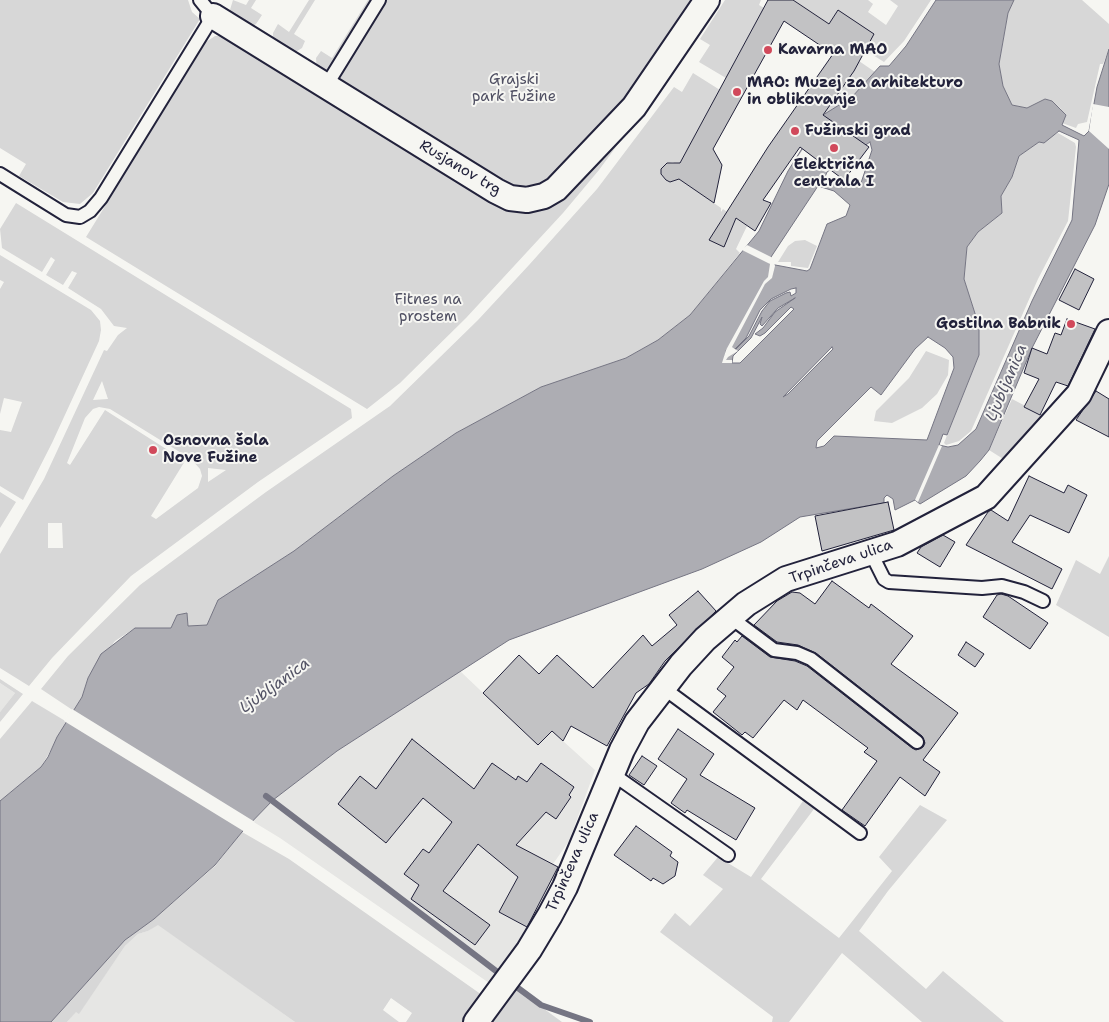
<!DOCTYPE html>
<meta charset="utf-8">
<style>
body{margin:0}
canvas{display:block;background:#f6f6f2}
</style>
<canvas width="1109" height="1022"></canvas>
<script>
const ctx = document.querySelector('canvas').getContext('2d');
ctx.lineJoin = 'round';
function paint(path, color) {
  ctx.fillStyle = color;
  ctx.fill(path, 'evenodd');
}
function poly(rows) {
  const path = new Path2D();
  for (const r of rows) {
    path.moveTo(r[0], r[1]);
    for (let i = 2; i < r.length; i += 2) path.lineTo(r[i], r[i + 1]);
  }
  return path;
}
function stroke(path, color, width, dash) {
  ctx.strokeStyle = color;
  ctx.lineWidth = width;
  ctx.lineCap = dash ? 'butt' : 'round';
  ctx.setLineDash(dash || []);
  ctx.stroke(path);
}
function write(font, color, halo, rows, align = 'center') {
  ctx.font = font + ' "Shantell Sans",sans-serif';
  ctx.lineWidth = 4;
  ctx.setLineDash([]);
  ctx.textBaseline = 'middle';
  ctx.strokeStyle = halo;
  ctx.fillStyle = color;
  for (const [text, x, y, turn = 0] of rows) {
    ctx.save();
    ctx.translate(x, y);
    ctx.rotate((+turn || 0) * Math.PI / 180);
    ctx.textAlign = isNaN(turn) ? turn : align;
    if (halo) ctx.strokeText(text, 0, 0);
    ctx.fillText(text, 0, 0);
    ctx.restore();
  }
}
paint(poly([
 [460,671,538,745,552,731,595,770,569,841,553,864,563,870,530,929,492,985,280,838,252,821,273,800,337,751],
 [0,683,15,693,0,712],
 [158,924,295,1022,67,1022,76,1011,79,1013,125,946,138,934,148,931]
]), '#e6e6e4');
paint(poly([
 [0,0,188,0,192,12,200,19,93,193,80,204,63,202,19,176,26,164,0,148],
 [233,0,246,5,249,0,256,0,251,8,262,15,256,24,251,27,229,13],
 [309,0,315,0,294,34,305,41,302,48,294,53,273,42,273,33,278,24,289,32],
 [368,0,375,0,327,78,317,70,316,58,321,51,332,58],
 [383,0,693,0,636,87,612,116,549,183,519,191,332,81],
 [725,0,761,0,759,5,764,8,726,78,699,62,710,45,700,39],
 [793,0,868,0,873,4,868,12,886,25,898,6,890,0,931,0,904,41,884,62,865,50,838,11,829,24],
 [1014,0,1082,0,1109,24,1109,49,1103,64,1100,64,1087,122,1078,124,1076,128,1062,123,1061,109,1052,101,1045,99,1027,108,1012,105,1003,86,999,64,1008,13],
 [215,36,225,36,509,207,635,121,599,170,563,213,466,318,400,383,367,409,86,237,206,42],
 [859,61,875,72,852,97,823,115],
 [693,73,720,90,678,166,673,162,665,164,661,175,669,181,678,178,721,208,721,212,723,209,747,226,736,249,740,253,690,315,658,340,626,358,541,387,456,433,393,476,294,551,219,600,207,625,188,626,187,613,177,615,171,628,135,628,115,641,88,678,82,697,74,711,41,689,68,656,140,585,266,492,390,406,478,320,529,265,597,189,674,87,682,92],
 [1058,133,1075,143,1076,147,1068,221,1038,279,971,431,959,441,946,445,944,443,979,355,979,326,964,279,967,247,978,232,1002,213,1001,196,1012,177,1019,156,1039,142],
 [16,203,351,409,352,418,258,482,131,576,52,658,29,686,0,668,0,554,44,479,104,350,107,351,118,335,127,328,114,326,101,309,68,288,77,273,72,271,63,285,46,275,55,260,51,257,42,272,2,248,0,229],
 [102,381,108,399,93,400],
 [99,407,110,409,191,459,200,469,202,476,198,488,156,519,151,516,185,461,105,410,70,465,67,463,85,418,93,409],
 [208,468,226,470,208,482],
 [48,523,62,523,63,548,48,548],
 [805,240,817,246,808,268,791,266,791,262,778,262,788,246,795,241],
 [0,255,91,310,100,321,101,330,99,341,52,443,23,500,0,486,0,430,11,432,22,402,4,398,0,414,0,289,4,282,0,280],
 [926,351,949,360,948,375,937,394,922,408,892,423,874,421,876,411,909,378],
 [1012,399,1045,416,1008,462,989,450],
 [0,492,16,502,0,528],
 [1109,556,1109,637,1056,605,1076,560,1100,574],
 [0,679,23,694,0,722,0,712,15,693,0,683],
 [32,701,67,722,41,767,0,801,0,739],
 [803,801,814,809,761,879,839,938,892,871,879,857,920,805,947,820,888,891,859,931,926,989,943,971,1004,1022,922,1022,842,953,789,1022,772,1022,773,1017,660,932,675,913,690,926,723,889,703,875,718,857,751,877],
 [242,832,289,859,482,995,465,1022,406,1022,412,1013,391,998,383,1010,399,1022,295,1022,158,925,148,931,138,934,125,946,79,1014,76,1012,67,1022,51,1022,125,939,154,919,215,866],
 [514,987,562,1022,486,1022]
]), '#d7d7d7');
const water = poly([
 [936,0,1014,0,1008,13,999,64,1003,86,1012,105,1027,108,1045,99,1052,101,1066,115,1062,125,1084,136,1089,131,1097,87,1109,49,1109,184,1095,225,1032,348,989,450,980,461,966,476,920,504,915,500,895,510,893,499,887,495,884,498,884,503,800,517,761,542,702,569,509,640,337,751,273,800,242,832,215,865,154,919,125,940,51,1022,0,1022,0,801,41,767,48,757,57,737,82,697,88,678,101,654,135,628,171,628,177,615,187,613,188,626,207,625,218,600,294,551,393,476,456,433,541,387,626,358,658,340,690,315,759,231,788,171,823,115,852,97,880,66,889,66,906,46,936,0],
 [1059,131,1079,140,1072,220,1032,301,976,429,958,445,948,447,939,445,943,434,947,435,979,355,979,326,964,279,967,247,978,232,1002,213,1001,196,1012,177,1019,156,1039,142,1044,143,1059,131],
 [870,142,872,150,860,186,852,186,825,177,827,172,870,142],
 [818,186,834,191,850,205,846,216,827,224,810,269,807,271,770,264,771,257,818,186],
 [796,288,796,293,791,296,790,292,786,293,770,301,762,311,749,336,733,352,725,356,726,350,729,347,735,349,746,338,760,310,771,299,791,289,796,288],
 [795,298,775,312,763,328,755,334,760,336,765,333,791,307,794,309,740,363,732,363,733,356,751,338,762,317,760,324,762,326,778,308,795,298],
 [928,337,945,348,953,357,954,368,927,440,834,436,824,446,816,448,817,441,871,387,881,395,915,349,928,337],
 [832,347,833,349,788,394,783,397,832,347]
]);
paint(water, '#adadb3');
stroke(water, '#757583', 1);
paint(poly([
 [1093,104,1109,107,1109,149,1089,131],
 [803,149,829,170,826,172,795,161],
 [747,245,773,258,775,266,772,278,765,284,732,347,738,351,728,357,726,360,732,360,732,363,722,363,726,350,764,281,768,277,770,264,742,250],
 [939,445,942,446,918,502,915,500],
 [72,709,255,822,245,832,64,721]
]), '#f6f6f2');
stroke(poly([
 [266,796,500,974],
 [514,985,541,1005,590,1022]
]), '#757583', 6);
const building = poly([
 [768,0,793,0,829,24,838,10,874,34,854,71,823,115,869,147,844,180,800,147,763,200,771,203,755,231,736,218,724,247,709,240,768,147,833,54,784,21,713,149,722,165,714,203,679,179,670,182,666,180,661,174,661,169,667,163,680,163,768,0],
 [1075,269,1094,279,1079,310,1059,300,1075,269],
 [1067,319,1095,329,1068,386,1056,382,1040,415,1024,407,1039,379,1024,373,1032,348,1047,354,1055,333,1061,335,1067,319],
 [1096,391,1109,399,1109,437,1076,420,1096,391],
 [1029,476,1064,493,1068,485,1087,495,1069,533,1030,515,1012,542,1062,569,1052,589,966,545,988,512,991,510,1008,521,1029,476],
 [888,502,894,530,822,551,815,516,888,502],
 [943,535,955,542,940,567,917,553,921,547,943,535],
 [832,581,869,608,871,604,913,636,891,664,958,713,923,760,940,772,925,796,900,777,865,826,842,810,877,761,864,752,868,748,803,700,797,710,784,700,753,738,745,732,742,735,713,712,726,696,717,689,734,667,722,657,735,640,737,642,742,636,770,657,795,661,807,666,912,748,916,750,923,747,925,743,922,736,816,653,798,645,777,642,754,625,777,601,792,592,800,593,815,604,832,581],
 [698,591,716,611,665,661,649,684,636,693,607,746,571,726,563,741,552,731,538,745,483,693,519,655,539,674,557,655,593,688,643,635,652,646,677,625,669,615,698,591],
 [1001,594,1008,596,1048,623,1030,649,983,617,997,595,1001,594],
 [966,642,984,654,975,667,958,655,966,642],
 [678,729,714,754,700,775,755,808,736,840,687,810,685,813,671,803,687,779,658,759,678,729],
 [412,739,474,789,492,763,516,780,518,776,527,782,541,763,574,787,569,795,571,797,556,819,546,812,516,845,558,867,527,927,499,912,518,877,478,844,443,891,490,925,475,945,411,899,419,885,404,874,423,849,429,853,452,822,423,798,386,843,338,804,360,776,376,789,412,739],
 [642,756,657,766,644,785,629,775,642,756],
 [636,826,672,852,670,856,678,862,675,876,663,884,653,878,651,881,614,855,636,826]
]);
paint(building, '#c2c2c4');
stroke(building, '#22223b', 1);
const service = poly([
 [326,86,379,0],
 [0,174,66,215,80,217,90,211,101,198,213,16,200,0],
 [871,553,884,579,889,582,982,588,1002,586,1024,592,1043,601],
 [730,617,774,650,797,653,811,659,917,742],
 [662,687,860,833],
 [611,773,728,855]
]);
const minor = poly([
 [213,16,496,191,510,198,527,200,544,196,556,189,634,107,707,0],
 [476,1022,529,950,550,915,565,887,622,750,637,722,681,665,705,639,746,604,786,579,897,544,986,497,1079,394,1109,332]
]);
stroke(service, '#22223b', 16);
stroke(minor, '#22223b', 28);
stroke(service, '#f6f6f2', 12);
stroke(minor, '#f6f6f2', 24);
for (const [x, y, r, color] of [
 [768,50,5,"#d1495b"],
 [737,92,5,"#d1495b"],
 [795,131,5,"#d1495b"],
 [834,148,5,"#d1495b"],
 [1071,324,5,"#d1495b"],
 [153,450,5,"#d1495b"]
]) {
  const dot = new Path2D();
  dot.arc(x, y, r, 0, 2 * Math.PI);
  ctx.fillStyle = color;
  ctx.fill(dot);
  stroke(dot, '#f6f6f2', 2);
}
write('bold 15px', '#22223b', '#f6f6f2', [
 ["Kavarna MAO",778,50],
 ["MAO: Muzej za arhitekturo",747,83],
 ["in oblikovanje",747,100],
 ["Fužinski grad",805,131],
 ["Električna",834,165,"center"],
 ["centrala I",834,182,"center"],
 ["Gostilna Babnik",1061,324,"right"],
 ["Osnovna šola",163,441],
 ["Nove Fužine",163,458]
], 'left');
write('15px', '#4f4f62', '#f6f6f2', [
 ["Grajski",514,80],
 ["park Fužine",514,97],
 ["Fitnes na",428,300],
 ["prostem",428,317]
]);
write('15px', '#22223b', '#f6f6f2', [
 ["Rusjanov trg",460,168,31],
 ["Trpinčeva ulica",841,562,-19],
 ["Trpinčeva ulica",573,862,-66]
]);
write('italic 16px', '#535365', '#f6f6f2', [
 ["Ljubljanica",1007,383,-67],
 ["Ljubljanica",275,686,-36]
]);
</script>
